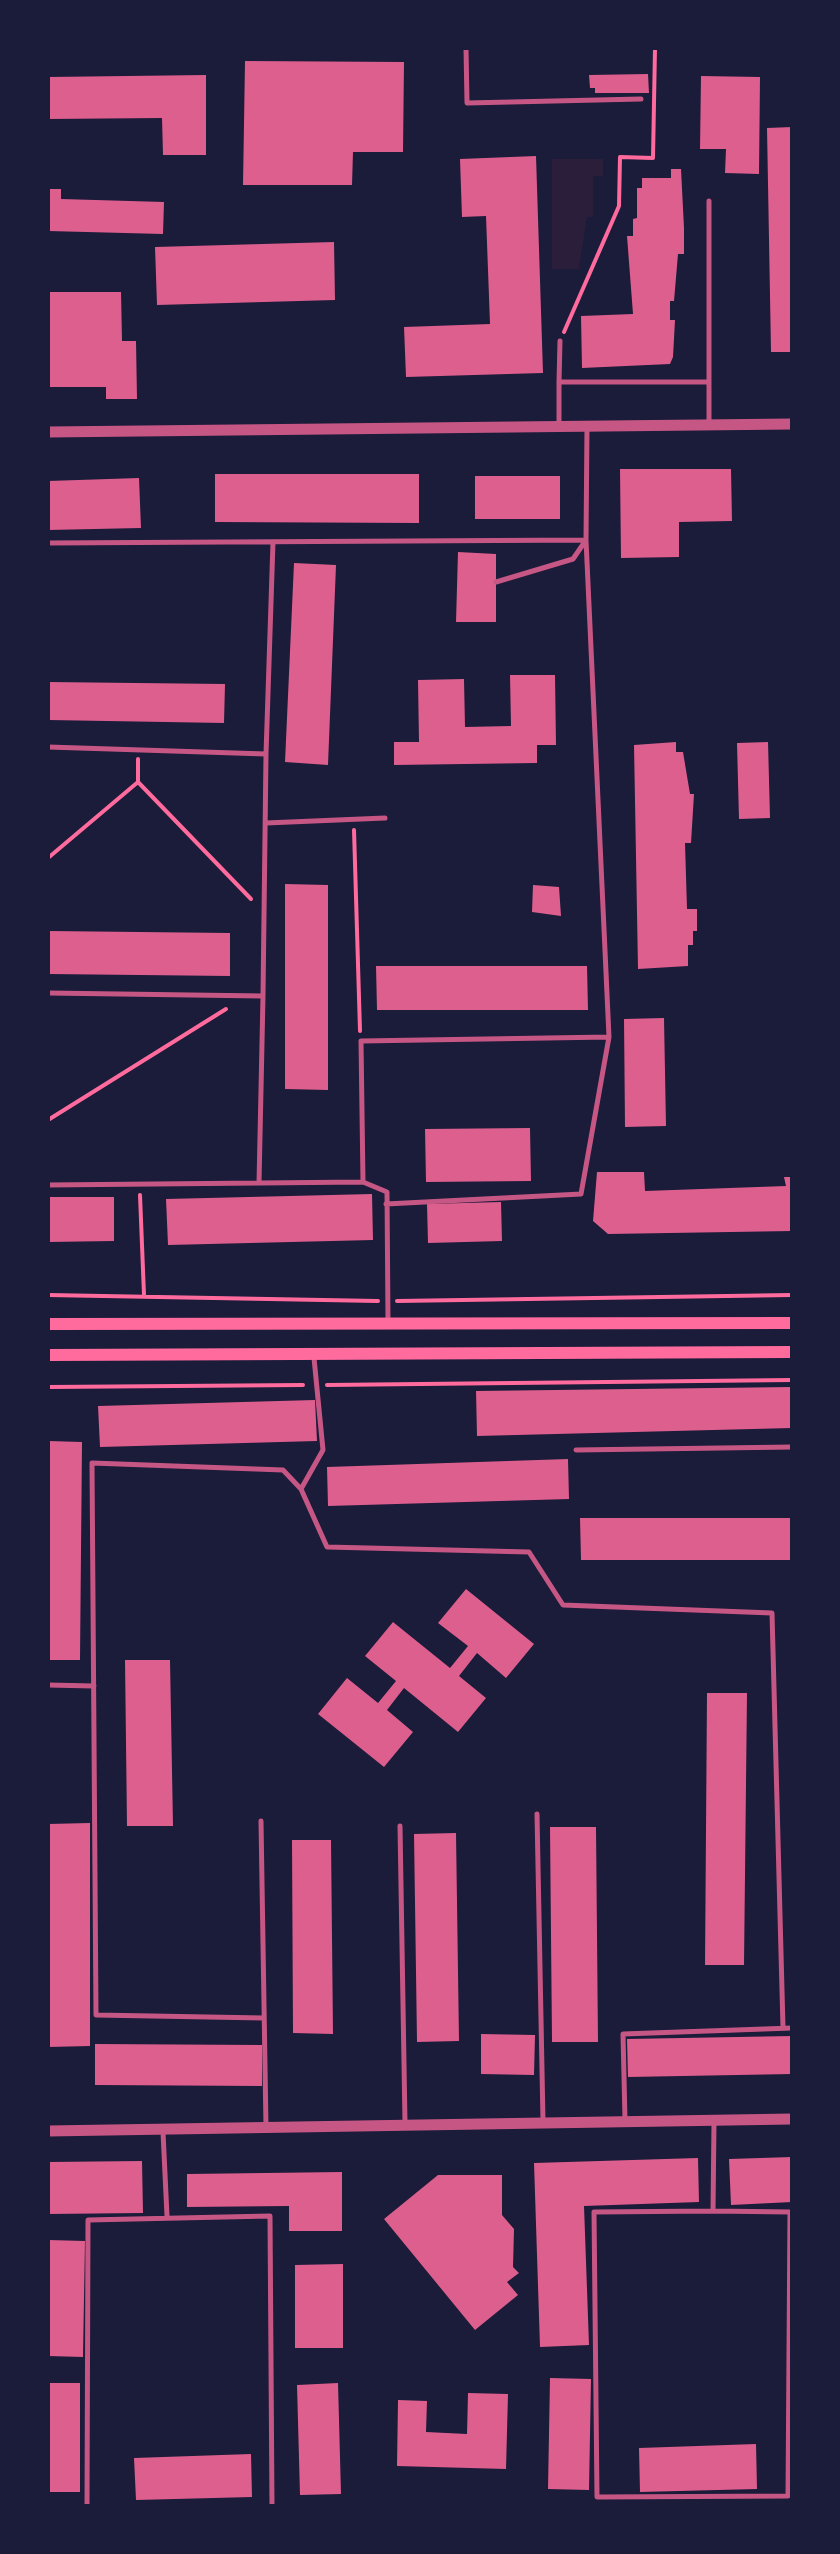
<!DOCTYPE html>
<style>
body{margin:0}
#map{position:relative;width:840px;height:2554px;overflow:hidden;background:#1b1b3a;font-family:Spectral,serif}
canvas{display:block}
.frame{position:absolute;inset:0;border:50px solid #1b1b3a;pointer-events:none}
</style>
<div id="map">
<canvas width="840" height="2554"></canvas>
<div class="frame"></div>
</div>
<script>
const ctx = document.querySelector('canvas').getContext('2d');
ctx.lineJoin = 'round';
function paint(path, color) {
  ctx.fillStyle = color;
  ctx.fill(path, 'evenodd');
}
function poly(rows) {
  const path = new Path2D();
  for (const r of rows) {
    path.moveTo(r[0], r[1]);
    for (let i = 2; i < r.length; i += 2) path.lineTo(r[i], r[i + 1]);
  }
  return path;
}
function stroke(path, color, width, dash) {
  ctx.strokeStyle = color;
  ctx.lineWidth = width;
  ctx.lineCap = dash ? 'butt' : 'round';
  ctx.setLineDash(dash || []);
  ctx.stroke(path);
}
paint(poly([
 [552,159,603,159,603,176,593,176,593,217,587,217,579,269,552,269]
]), '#2a1e3b');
paint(poly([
 [245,61,404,62,403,152,353,152,352,185,243,185],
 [648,74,649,93,595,93,595,88,590,88,589,75],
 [206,75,206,155,163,155,162,118,48,119,48,77],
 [701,76,760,77,759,174,725,173,726,149,700,149],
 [792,127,792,352,771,352,767,128],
 [536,156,543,373,406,377,404,327,490,324,486,216,462,217,460,159],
 [671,169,681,169,684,228,684,254,678,254,674,301,670,301,670,320,675,320,673,357,670,364,582,368,581,316,633,314,627,236,633,236,633,219,637,218,637,188,642,188,642,178,671,178],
 [48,189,61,189,61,199,164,202,163,234,48,231],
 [334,242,335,300,157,305,155,247],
 [48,292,121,292,122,341,136,341,137,399,106,399,106,387,48,387],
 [620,469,731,469,732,521,679,522,679,557,621,558],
 [215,474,419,474,419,523,215,522],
 [475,476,560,476,560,519,475,519],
 [139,478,141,528,48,530,48,481],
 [458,552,496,554,496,622,456,622],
 [294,563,336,565,328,765,285,762],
 [510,675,555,675,556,745,537,745,537,763,394,765,394,742,419,742,418,680,464,679,465,727,511,726],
 [48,682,225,684,224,723,48,720],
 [676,742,676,752,683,752,690,794,694,794,691,843,685,843,687,909,697,909,697,931,693,931,693,945,688,945,688,966,638,969,634,745],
 [768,742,770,818,739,819,737,743],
 [285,884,328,885,328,1090,285,1089],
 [533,885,559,887,561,916,532,912],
 [48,931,230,933,230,976,48,974],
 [376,966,587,966,588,1010,377,1010],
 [664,1018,666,1126,625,1127,624,1019],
 [530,1128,531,1181,426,1182,425,1129],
 [597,1172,644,1172,645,1191,786,1186,784,1177,792,1177,792,1231,608,1234,593,1221],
 [372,1194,373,1240,168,1245,166,1199],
 [48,1197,114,1197,114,1241,48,1242],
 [501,1202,502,1241,428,1243,427,1204],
 [792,1387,792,1428,477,1436,476,1391],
 [315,1400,317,1441,100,1447,98,1406],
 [48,1441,82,1442,80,1660,48,1660],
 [568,1459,569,1499,328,1506,327,1467],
 [580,1518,792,1518,792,1560,581,1560],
 [466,1589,534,1644,506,1678,477,1653,459,1676,486,1698,458,1732,404,1688,387,1710,413,1732,384,1767,318,1714,347,1678,378,1703,396,1681,365,1656,393,1622,450,1668,468,1646,438,1623],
 [125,1660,170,1660,173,1826,127,1826],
 [707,1693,747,1693,744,1965,705,1965],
 [90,1823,90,2046,48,2047,48,1824],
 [550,1827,596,1827,598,2042,552,2042],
 [456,1833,459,2041,417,2042,414,1834],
 [292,1840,331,1840,333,2034,293,2033],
 [481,2034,535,2035,534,2075,481,2074],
 [792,2036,792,2074,628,2077,627,2039],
 [95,2044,262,2045,262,2086,95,2085],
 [792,2157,792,2202,731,2205,729,2159],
 [698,2158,699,2202,584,2206,589,2345,540,2347,534,2163],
 [142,2161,143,2213,48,2214,48,2162],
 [342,2172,342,2231,289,2231,289,2206,187,2207,187,2174],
 [438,2175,502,2175,502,2215,514,2229,513,2267,519,2273,507,2282,518,2295,475,2330,384,2219],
 [48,2240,85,2241,83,2357,48,2356],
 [343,2264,343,2348,295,2348,295,2265],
 [550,2378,591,2379,589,2490,548,2489],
 [48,2383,80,2383,80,2492,48,2492],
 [338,2383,341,2494,300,2495,297,2385],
 [468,2393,508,2394,506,2469,397,2466,398,2400,427,2401,426,2432,467,2434],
 [756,2444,757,2489,640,2492,639,2448],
 [251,2454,252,2497,136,2500,134,2458]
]), '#dd5f8e');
stroke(poly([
 [564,332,619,206,620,157,653,158,655,48],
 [138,782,251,899],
 [354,830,360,1031],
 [48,858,138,782,138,759],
 [48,1120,226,1009],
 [140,1195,144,1295],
 [48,1295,378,1301],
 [397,1301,792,1295],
 [327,1385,792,1380],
 [48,1387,303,1385]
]), '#ff6b9d', 4);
stroke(poly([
 [466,48,467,103,641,99],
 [560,341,559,382,709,382],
 [709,422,709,201],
 [559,424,559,382],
 [48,543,586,540,587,427],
 [48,747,266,754,273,542],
 [266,823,385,818],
 [48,993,263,996,266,754],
 [363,1182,361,1041,609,1037,586,540,573,559,496,582],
 [260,1183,363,1182,387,1192,388,1322],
 [48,1185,259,1183,263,996],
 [386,1204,581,1194,609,1037],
 [576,1450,792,1447],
 [301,1489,323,1450,314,1358],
 [48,1685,94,1686],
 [537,1814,543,2121],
 [261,1821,266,2127],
 [400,1826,405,2123],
 [264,2018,96,2015,92,1463,283,1470,301,1489,327,1547,529,1552,563,1605,772,1613,783,2028],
 [625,2120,623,2034,792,2028],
 [163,2132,167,2216],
 [713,2211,790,2212,788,2496,597,2497,594,2212,713,2211,714,2122],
 [87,2506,88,2220,270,2216,272,2506]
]), '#c65784', 5);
stroke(poly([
 [48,432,792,424],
 [48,2131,792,2119]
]), '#c65784', 11);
stroke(poly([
 [48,1324,792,1323],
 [48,1355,792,1352]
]), '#ff6b9d', 12);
</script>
